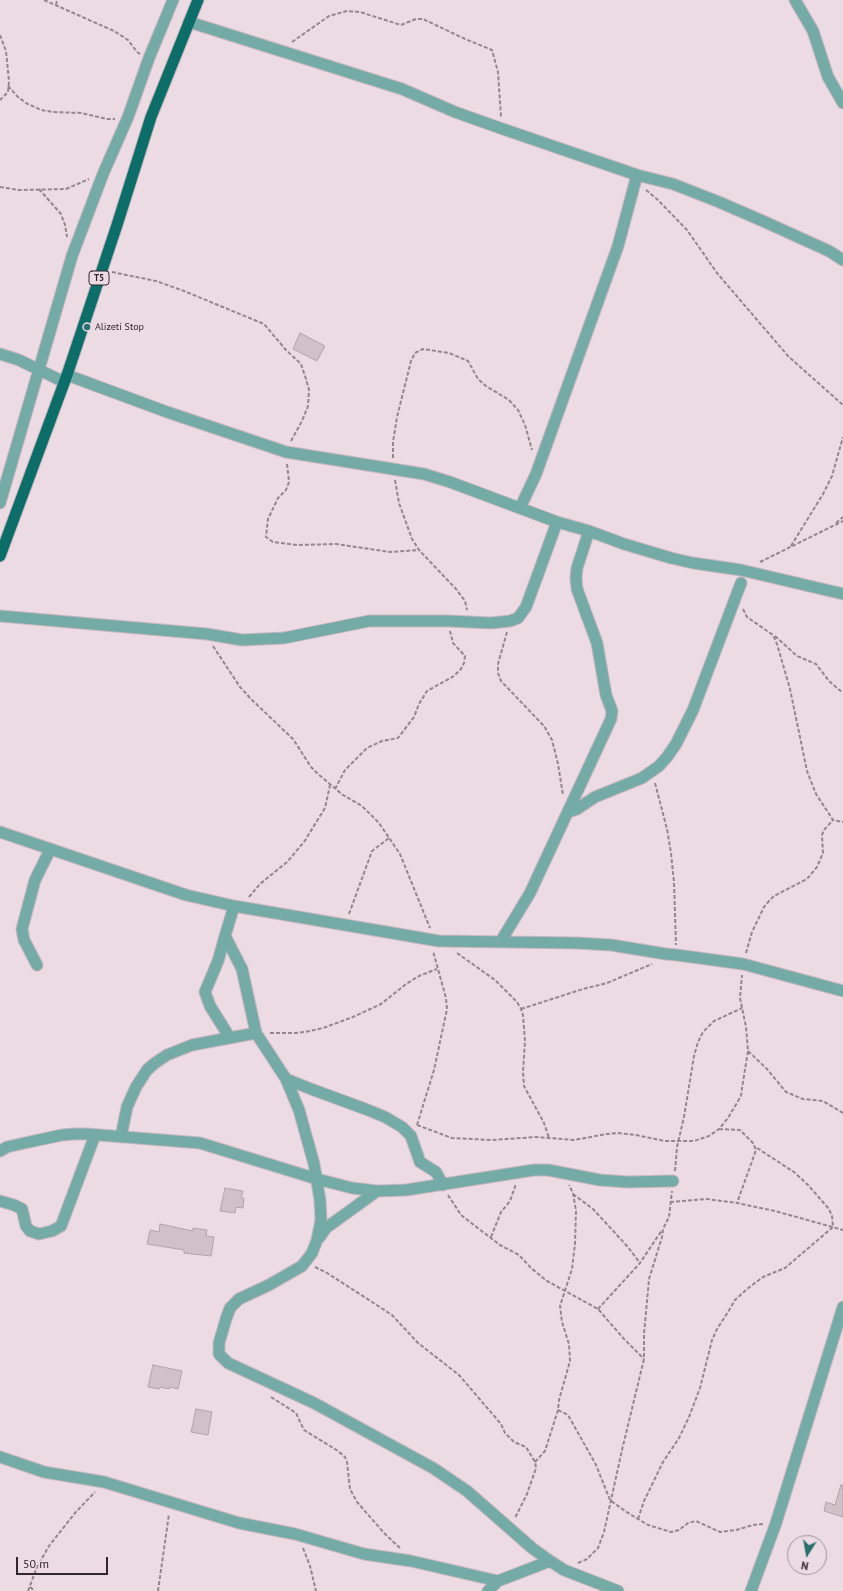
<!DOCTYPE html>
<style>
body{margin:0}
#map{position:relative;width:843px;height:1591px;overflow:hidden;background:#eddbe4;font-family:"PT Sans",sans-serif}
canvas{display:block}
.north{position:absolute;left:787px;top:1535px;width:40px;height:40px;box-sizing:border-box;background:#eddbe4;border:1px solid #a1939a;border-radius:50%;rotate:191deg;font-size:11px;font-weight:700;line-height:16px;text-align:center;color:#2f282c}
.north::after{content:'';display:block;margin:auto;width:14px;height:18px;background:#28726e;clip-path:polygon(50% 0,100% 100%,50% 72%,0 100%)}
.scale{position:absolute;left:16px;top:1557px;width:92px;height:18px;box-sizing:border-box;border:2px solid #2f282c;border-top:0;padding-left:5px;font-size:12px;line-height:14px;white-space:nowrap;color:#2f282c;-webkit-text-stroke:3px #eddbe4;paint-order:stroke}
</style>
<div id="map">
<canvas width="843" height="1591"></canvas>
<div class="north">N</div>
<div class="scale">50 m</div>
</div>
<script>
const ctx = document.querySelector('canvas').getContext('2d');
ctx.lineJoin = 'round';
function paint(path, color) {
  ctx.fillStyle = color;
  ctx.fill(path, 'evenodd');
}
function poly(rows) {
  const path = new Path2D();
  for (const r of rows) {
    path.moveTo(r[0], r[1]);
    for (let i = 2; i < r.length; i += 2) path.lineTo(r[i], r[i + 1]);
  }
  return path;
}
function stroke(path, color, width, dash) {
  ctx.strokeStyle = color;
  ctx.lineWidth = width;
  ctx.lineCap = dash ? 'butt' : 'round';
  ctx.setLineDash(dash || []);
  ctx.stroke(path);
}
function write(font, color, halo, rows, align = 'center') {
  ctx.font = font + ' "PT Sans",sans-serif';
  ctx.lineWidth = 3;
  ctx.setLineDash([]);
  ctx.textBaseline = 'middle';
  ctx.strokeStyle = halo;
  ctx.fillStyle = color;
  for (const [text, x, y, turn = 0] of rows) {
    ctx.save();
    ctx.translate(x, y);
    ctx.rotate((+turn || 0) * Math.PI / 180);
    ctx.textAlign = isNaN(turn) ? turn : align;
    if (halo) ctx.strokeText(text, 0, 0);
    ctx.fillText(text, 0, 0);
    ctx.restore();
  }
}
const building = poly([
 [300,333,325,346,317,361,293,349,300,333],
 [225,1188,243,1191,241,1198,244,1198,243,1208,236,1207,235,1213,220,1211,225,1188],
 [160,1224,193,1231,193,1228,207,1230,206,1236,214,1237,211,1256,184,1253,184,1250,147,1244,150,1230,159,1232,160,1224],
 [153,1365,182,1371,178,1389,170,1387,169,1389,160,1387,159,1389,148,1387,153,1365],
 [196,1409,212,1412,208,1435,191,1432,196,1409],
 [841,1485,843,1485,843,1517,824,1511,826,1502,835,1505,841,1485]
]);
paint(building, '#d2c0c9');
stroke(building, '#b3a2aa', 1);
const minor = poly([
 [795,0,813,31,828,77,843,103],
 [189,22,402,89,455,112,500,128,637,175,673,184,719,202,765,222,829,251,843,260],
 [0,354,19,360,64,382],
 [67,375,167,412,286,452,424,474,450,482,557,522,589,531,624,544,671,558,693,563,741,570,843,594],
 [0,503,72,256,103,174,128,117,149,58,173,0],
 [520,508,536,474,618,246,637,175],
 [0,616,207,634,242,640,284,638,369,621,449,621,491,623,510,621,518,618,526,607,557,522],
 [568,812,577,809,595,797,642,778,659,766,667,757,676,744,693,710,741,583],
 [0,832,186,895,234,906,439,941,577,943,611,945,666,954,677,955,743,964,843,991],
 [234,906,225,936,242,969,256,1033,286,1079,299,1110,314,1164,320,1200,321,1220,317,1240,312,1253,302,1266,269,1285,239,1299,230,1308,226,1319,219,1343,219,1354,228,1363,314,1403,433,1468,467,1491,532,1548,550,1561,564,1570,618,1591],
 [225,936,218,961,205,992,210,1006,230,1038],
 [501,941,530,893,611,719,612,711,606,695,597,643,577,589,576,578,577,568,589,531],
 [37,965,24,940,22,929,35,880,50,850],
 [286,1079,311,1089,368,1110,385,1117,402,1127,411,1136,420,1162,436,1172,443,1185],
 [121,1137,127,1107,136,1087,147,1070,155,1063,167,1055,192,1045,256,1033],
 [0,1151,7,1147,20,1144,62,1135,74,1134,87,1134,200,1143,317,1179,352,1188,377,1191,406,1190,534,1170,548,1170,600,1180,628,1182,673,1181],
 [0,1201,14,1205,22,1209,26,1226,30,1231,39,1234,52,1231,61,1226,95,1135],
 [319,1238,326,1228,377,1191],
 [0,1457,44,1472,104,1482,239,1523,295,1534,364,1554,411,1561,498,1581],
 [488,1591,498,1581,550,1561],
 [751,1591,776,1523,843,1307]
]);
const trunk = poly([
 [0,556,67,375,117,225,151,117,198,0]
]);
stroke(minor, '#c7b7bf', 13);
stroke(trunk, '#c7b7bf', 13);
stroke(poly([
 [44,0,114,31,128,40,137,52,140,54],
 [56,5,57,0],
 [0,35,6,51,9,81,8,92,0,100],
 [292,42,329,16,347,11,360,12,401,25,416,19,423,19,465,39,492,50,498,72,501,117],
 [8,86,18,97,26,103,41,110,53,112,81,113,107,119,115,119],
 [0,187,19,190,66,189,89,179],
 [39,189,61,214,65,225,67,237],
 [646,190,658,200,687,230,717,273,788,356,843,405],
 [112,272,156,281,184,291,264,324,286,350,301,364,306,379,309,390,308,406,302,421,291,441],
 [393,458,393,442,397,417,411,361,415,353,423,349,449,353,468,361,478,379,486,386,509,400,518,410,525,425,532,450],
 [287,464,289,482,286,490,278,498,268,519,266,537,273,542,297,545,336,544,390,552,419,550],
 [395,480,399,503,412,539,419,550,456,589,465,601,467,610],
 [836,523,843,517],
 [791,546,823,494,832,476,843,437],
 [760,562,843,521],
 [743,609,747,617,773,635,777,644,790,689,807,771,816,794,833,820,843,822],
 [507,632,498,664,498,673,501,681,544,726,552,740,558,764,563,795],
 [775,636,797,656,816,664,829,681,843,693],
 [213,646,240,687,252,700,293,739,311,767,318,774,343,795,362,806,379,823,400,854,430,928],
 [655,783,667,829,671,853,674,882,676,945],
 [335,789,345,770,367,748,382,741,398,738,414,717,419,704,427,691,454,676,461,669,464,663,465,656,453,643,450,631],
 [249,897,260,884,287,862,304,842,325,808,330,785],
 [349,914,372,851,389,838],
 [457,953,495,980,517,1002,521,1009,523,1015,525,1041,523,1072,524,1086,544,1123,549,1138],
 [746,953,752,932,764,907,769,901,774,896,807,879,817,867,823,853,822,835,824,830,833,820],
 [521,1009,583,989,607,983,652,964],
 [270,1033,295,1033,305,1032,323,1028,353,1017,381,1004,406,984,419,976,437,969],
 [748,1051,767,1069,786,1092,803,1099,823,1101,843,1113],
 [417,1125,452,1138,492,1140,536,1137,574,1140,607,1134,618,1133,636,1135,665,1141,694,1141,709,1136,719,1129,728,1118,741,1096,742,1088,748,1051,746,1027,740,998,742,975],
 [417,1125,434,1070,447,1009,446,998,433,951],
 [719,1129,740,1130,753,1143,756,1150,737,1203],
 [675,1171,677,1147,684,1117,694,1056,698,1042,703,1032,714,1021,742,1008],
 [573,1194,593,1209,627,1246,640,1263],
 [448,1195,461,1215,470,1222,500,1245,519,1255,531,1268,547,1281,598,1309,624,1339,644,1359],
 [670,1202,707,1199,737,1203,775,1211,843,1230],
 [491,1237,501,1212,510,1201,516,1184],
 [315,1267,327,1273,352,1289,392,1315,418,1343,459,1375,501,1424,505,1433,514,1442,526,1447,535,1462,536,1468,527,1494,515,1518],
 [598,1309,640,1263,662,1230],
 [271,1397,296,1413,304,1430,338,1451,345,1457,347,1462,350,1489,357,1502,386,1535,400,1548],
 [558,1410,568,1415,572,1422,596,1465,610,1500,625,1511,648,1525,671,1532,679,1530,688,1523,696,1521,720,1532,736,1530,753,1525,763,1524],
 [535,1462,545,1451,558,1410,559,1400,570,1361,569,1344,562,1322,560,1306,572,1269,575,1244,576,1211,573,1193,569,1185],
 [638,1519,644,1501,663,1462,679,1438,689,1417,700,1388,712,1340,717,1329,728,1312,735,1300,747,1289,763,1277,785,1268,833,1227,832,1216,829,1209,808,1185,794,1172,754,1146],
 [303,1548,310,1566,316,1591],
 [578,1563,587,1559,598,1548,604,1532,622,1450,644,1359,644,1334,649,1279,662,1237,663,1229,669,1217,672,1191],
 [30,1587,35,1591],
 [28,1591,37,1567,49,1546,75,1513,95,1492],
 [158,1591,169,1514]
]), '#93868d', 2, [4, 2]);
stroke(minor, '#75aba7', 11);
stroke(trunk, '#0c6d69', 11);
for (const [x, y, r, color] of [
 [87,327,4,"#28726e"]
]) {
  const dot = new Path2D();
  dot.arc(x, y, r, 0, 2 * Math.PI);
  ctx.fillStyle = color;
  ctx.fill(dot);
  stroke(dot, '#eddbe4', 1.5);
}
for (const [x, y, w] of [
 [99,278,20]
]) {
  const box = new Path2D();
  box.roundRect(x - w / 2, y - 7, w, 14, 3);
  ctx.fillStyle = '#eddbe4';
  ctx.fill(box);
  stroke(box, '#2f282c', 1);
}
write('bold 9px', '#2f282c', null, [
 ["T5",99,278]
]);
write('10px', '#2f282c', '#eddbe4', [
 ["Alizeti Stop",95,327]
], 'left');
</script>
